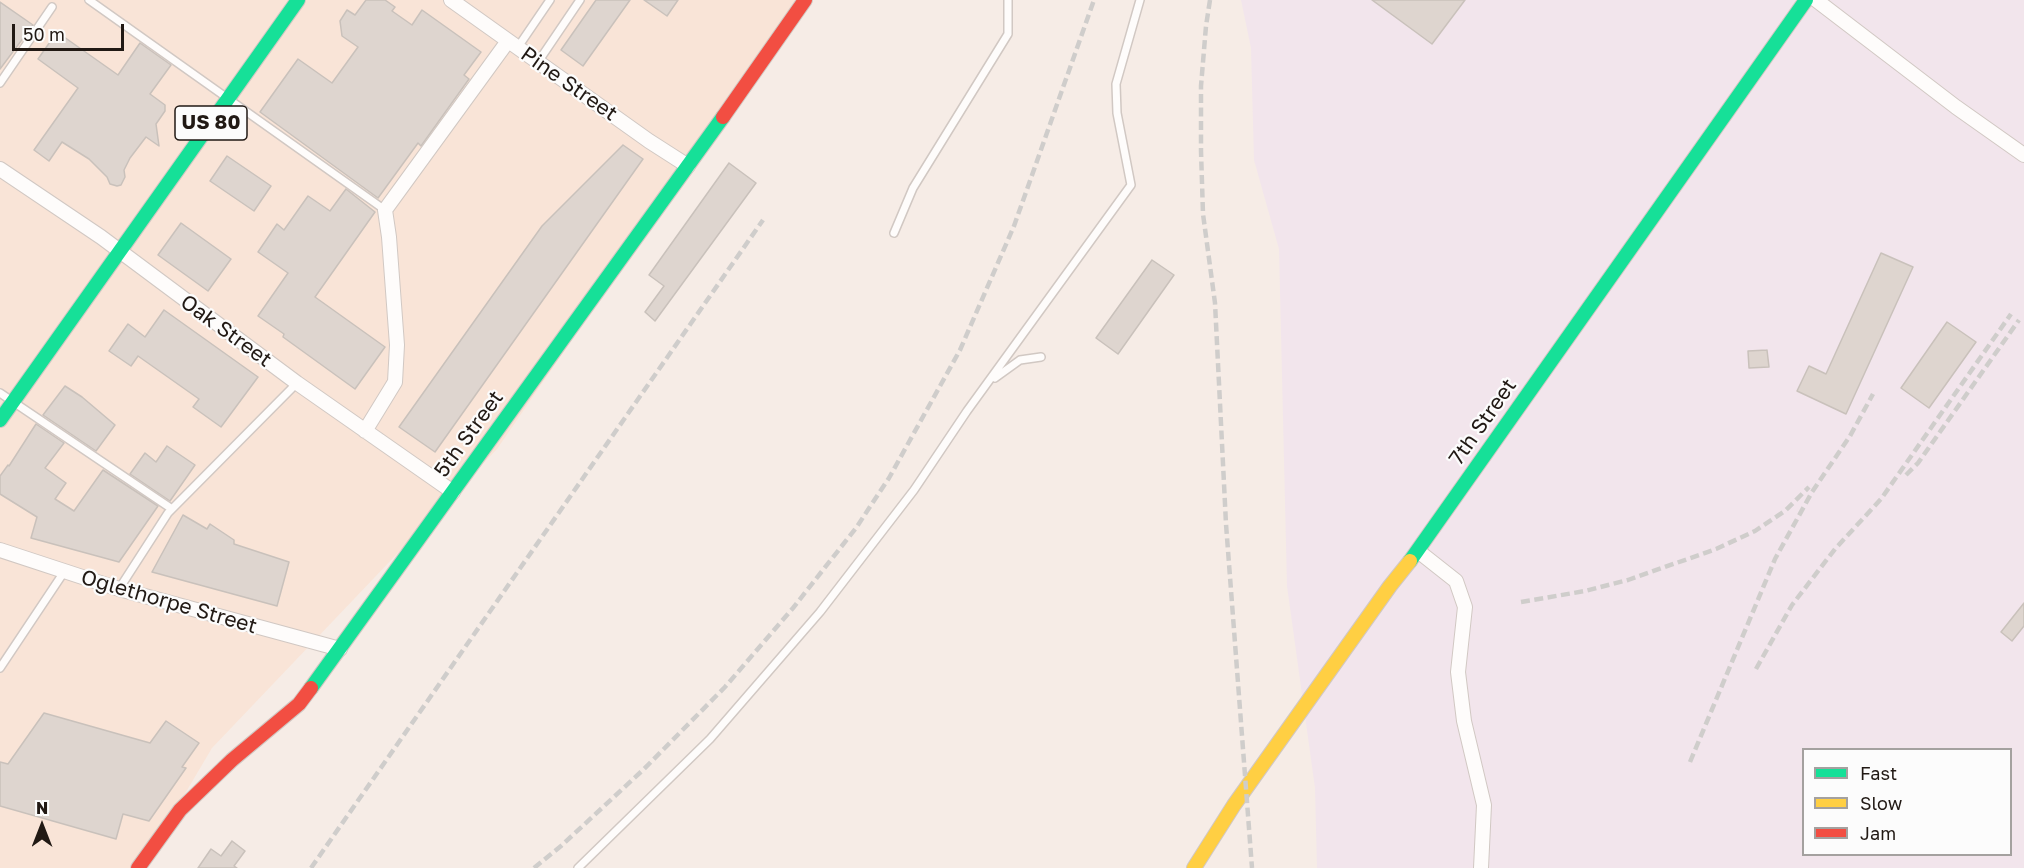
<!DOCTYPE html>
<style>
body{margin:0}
#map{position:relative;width:2024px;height:868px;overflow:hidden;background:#f6ece6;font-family:"Golos Text",sans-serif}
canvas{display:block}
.legend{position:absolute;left:1802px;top:748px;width:210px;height:108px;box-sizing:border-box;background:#fcfcfc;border:2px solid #a4a19f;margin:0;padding:8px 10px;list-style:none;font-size:18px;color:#211914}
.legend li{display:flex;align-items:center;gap:12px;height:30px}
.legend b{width:30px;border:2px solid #a4a19f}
.north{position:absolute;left:12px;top:796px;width:60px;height:60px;-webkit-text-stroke:4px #fcfcfc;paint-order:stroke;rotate:0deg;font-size:16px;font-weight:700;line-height:24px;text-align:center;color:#211914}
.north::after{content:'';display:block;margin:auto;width:21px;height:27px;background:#211914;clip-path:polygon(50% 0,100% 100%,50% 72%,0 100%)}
.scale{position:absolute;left:12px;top:24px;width:112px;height:27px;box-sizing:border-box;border:3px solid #211914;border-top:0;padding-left:8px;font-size:18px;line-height:21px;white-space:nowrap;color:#211914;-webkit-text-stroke:4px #fcfcfc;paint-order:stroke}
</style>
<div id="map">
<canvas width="2024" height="868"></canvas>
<ul class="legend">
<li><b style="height:8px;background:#16e098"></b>Fast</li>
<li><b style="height:8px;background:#ffcf43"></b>Slow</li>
<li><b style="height:8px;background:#f24e42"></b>Jam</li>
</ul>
<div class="north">N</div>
<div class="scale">50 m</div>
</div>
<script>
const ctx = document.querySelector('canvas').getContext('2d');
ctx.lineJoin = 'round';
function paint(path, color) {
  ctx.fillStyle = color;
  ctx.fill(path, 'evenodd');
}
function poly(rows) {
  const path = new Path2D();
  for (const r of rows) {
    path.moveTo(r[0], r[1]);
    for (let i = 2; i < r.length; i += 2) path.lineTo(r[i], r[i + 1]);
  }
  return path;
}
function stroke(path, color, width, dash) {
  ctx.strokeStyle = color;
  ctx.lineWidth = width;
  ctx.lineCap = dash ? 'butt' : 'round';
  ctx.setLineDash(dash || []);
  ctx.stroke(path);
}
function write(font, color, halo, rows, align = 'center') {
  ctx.font = font + ' "Golos Text",sans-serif';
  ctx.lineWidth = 4.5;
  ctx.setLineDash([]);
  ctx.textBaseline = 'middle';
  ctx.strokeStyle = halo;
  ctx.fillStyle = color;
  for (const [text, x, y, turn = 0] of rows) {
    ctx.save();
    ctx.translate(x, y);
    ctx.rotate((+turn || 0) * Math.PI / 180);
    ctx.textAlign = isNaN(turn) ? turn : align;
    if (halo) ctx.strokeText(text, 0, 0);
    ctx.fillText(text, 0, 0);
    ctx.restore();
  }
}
paint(poly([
 [0,0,805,0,497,449,212,748,141,868,0,868]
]), '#f9e4d7');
paint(poly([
 [1241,0,2024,0,2024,868,1317,868,1315,788,1287,586,1279,249,1254,160,1251,48],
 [1804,750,2010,750,2010,854,1804,854]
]), '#f2e5ec');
const building = poly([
 [366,0,385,0,395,7,392,11,412,25,422,10,481,52,464,75,469,79,421,146,418,143,378,198,260,112,298,59,332,83,358,47,342,36,340,21,347,10,355,15,366,0],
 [596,0,630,0,583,66,561,50,596,0],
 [644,0,678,0,667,16,644,0],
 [1372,0,1465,0,1432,44,1372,0],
 [0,2,33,25,0,69,0,2],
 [57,32,118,75,140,43,171,65,150,94,165,105,165,111,156,124,159,146,146,137,130,158,124,170,125,177,121,185,117,186,110,184,107,177,89,159,62,142,49,161,34,150,78,88,38,59,57,32],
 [623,145,643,159,435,452,399,427,542,226,623,145],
 [227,156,271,186,254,211,210,181,227,156],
 [729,163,756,183,655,321,645,312,664,286,649,275,729,163],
 [346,189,375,212,315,297,385,347,355,389,283,337,284,334,258,316,288,273,258,252,277,224,284,230,308,196,330,211,346,189],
 [181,223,231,259,208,291,158,255,181,223],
 [1881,253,1913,267,1846,414,1797,391,1809,366,1826,374,1881,253],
 [1152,260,1174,275,1118,354,1096,338,1152,260],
 [164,310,258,377,221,427,193,407,199,399,138,356,131,366,109,351,128,324,145,337,164,310],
 [1947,322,1976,342,1929,408,1901,388,1947,322],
 [1767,350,1769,367,1749,368,1748,351,1767,350],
 [65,386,82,397,115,425,96,451,43,415,65,386],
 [36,424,64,443,45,468,66,483,55,499,74,511,103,470,158,506,119,562,31,538,37,517,0,494,0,476,8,465,9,466,36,424],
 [167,446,195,465,170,501,130,474,145,453,156,462,167,446],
 [183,515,207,529,210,524,234,540,234,544,289,562,277,606,152,572,183,515],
 [2024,603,2024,626,2012,641,2001,632,2024,603],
 [44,713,150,743,166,721,199,743,182,767,186,768,149,821,123,814,116,839,0,806,0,762,8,764,44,713],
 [232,841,245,851,234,866,237,868,198,868,211,849,221,856,232,841]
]);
paint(building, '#ded5cf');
stroke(building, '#c9c1bb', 1.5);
const lane = poly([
 [89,0,385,210],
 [518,47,550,0],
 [538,62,580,0],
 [0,83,52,7],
 [894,233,913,188,1008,34,1008,0],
 [995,378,1020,360,1041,357],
 [0,393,172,509],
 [119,589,168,513,297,383],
 [0,668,64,572],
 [578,868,710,739,820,612,914,490,967,411,1131,185,1117,113,1116,84,1140,0]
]);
const street = poly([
 [451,0,649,141,688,166],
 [1816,0,1956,107,2024,155],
 [0,169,101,237,297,383,453,492],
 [365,431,395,382,397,345,389,237,385,210,508,41],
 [0,550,119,589,340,649],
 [1418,551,1456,581,1465,607,1458,672,1464,721,1484,805,1481,868]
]);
const fast = poly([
 [0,420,298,0],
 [1410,561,1806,0],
 [311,688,723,117]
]);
const slow = poly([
 [1194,868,1234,805,1390,586,1410,561]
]);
const jam = poly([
 [723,117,805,0],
 [138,868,180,810,232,760,299,704,311,688]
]);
stroke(lane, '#d1c8c3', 10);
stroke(street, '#d1c8c3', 16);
stroke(fast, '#d1c8c3', 16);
stroke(slow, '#d1c8c3', 16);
stroke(jam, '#d1c8c3', 16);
stroke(lane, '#fefcfb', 7);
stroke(street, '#fefcfb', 14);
stroke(fast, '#16e098', 14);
stroke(slow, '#ffcf43', 14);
stroke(jam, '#f24e42', 14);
stroke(poly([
 [1210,0,1206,26,1201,86,1201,151,1203,214,1215,303,1226,524,1252,868],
 [1906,475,1918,463,2019,320],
 [1521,602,1585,591,1628,580,1716,549,1755,531,1785,511,1809,487],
 [1756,669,1792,605,1835,549,1881,499,2011,314],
 [1690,762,1775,559,1812,492,1850,436,1873,394],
 [311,868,763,220],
 [534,868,561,846,644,769,725,687,793,608,856,528,889,478,960,350,1014,226,1094,0]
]), '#cfcdcb', 4.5, [9, 4.5]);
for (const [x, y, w] of [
 [211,123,72]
]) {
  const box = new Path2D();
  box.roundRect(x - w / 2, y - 17, w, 34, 4.5);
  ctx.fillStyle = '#fcfcfc';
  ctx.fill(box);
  stroke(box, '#211914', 1.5);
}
write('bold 20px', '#211914', null, [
 ["US 80",211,123]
]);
write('21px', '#211914', '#fcfcfc', [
 ["Pine Street",569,84,35],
 ["Oak Street",226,331,36],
 ["7th Street",1483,422,-55],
 ["5th Street",469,434,-54],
 ["Oglethorpe Street",169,602,16]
]);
</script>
